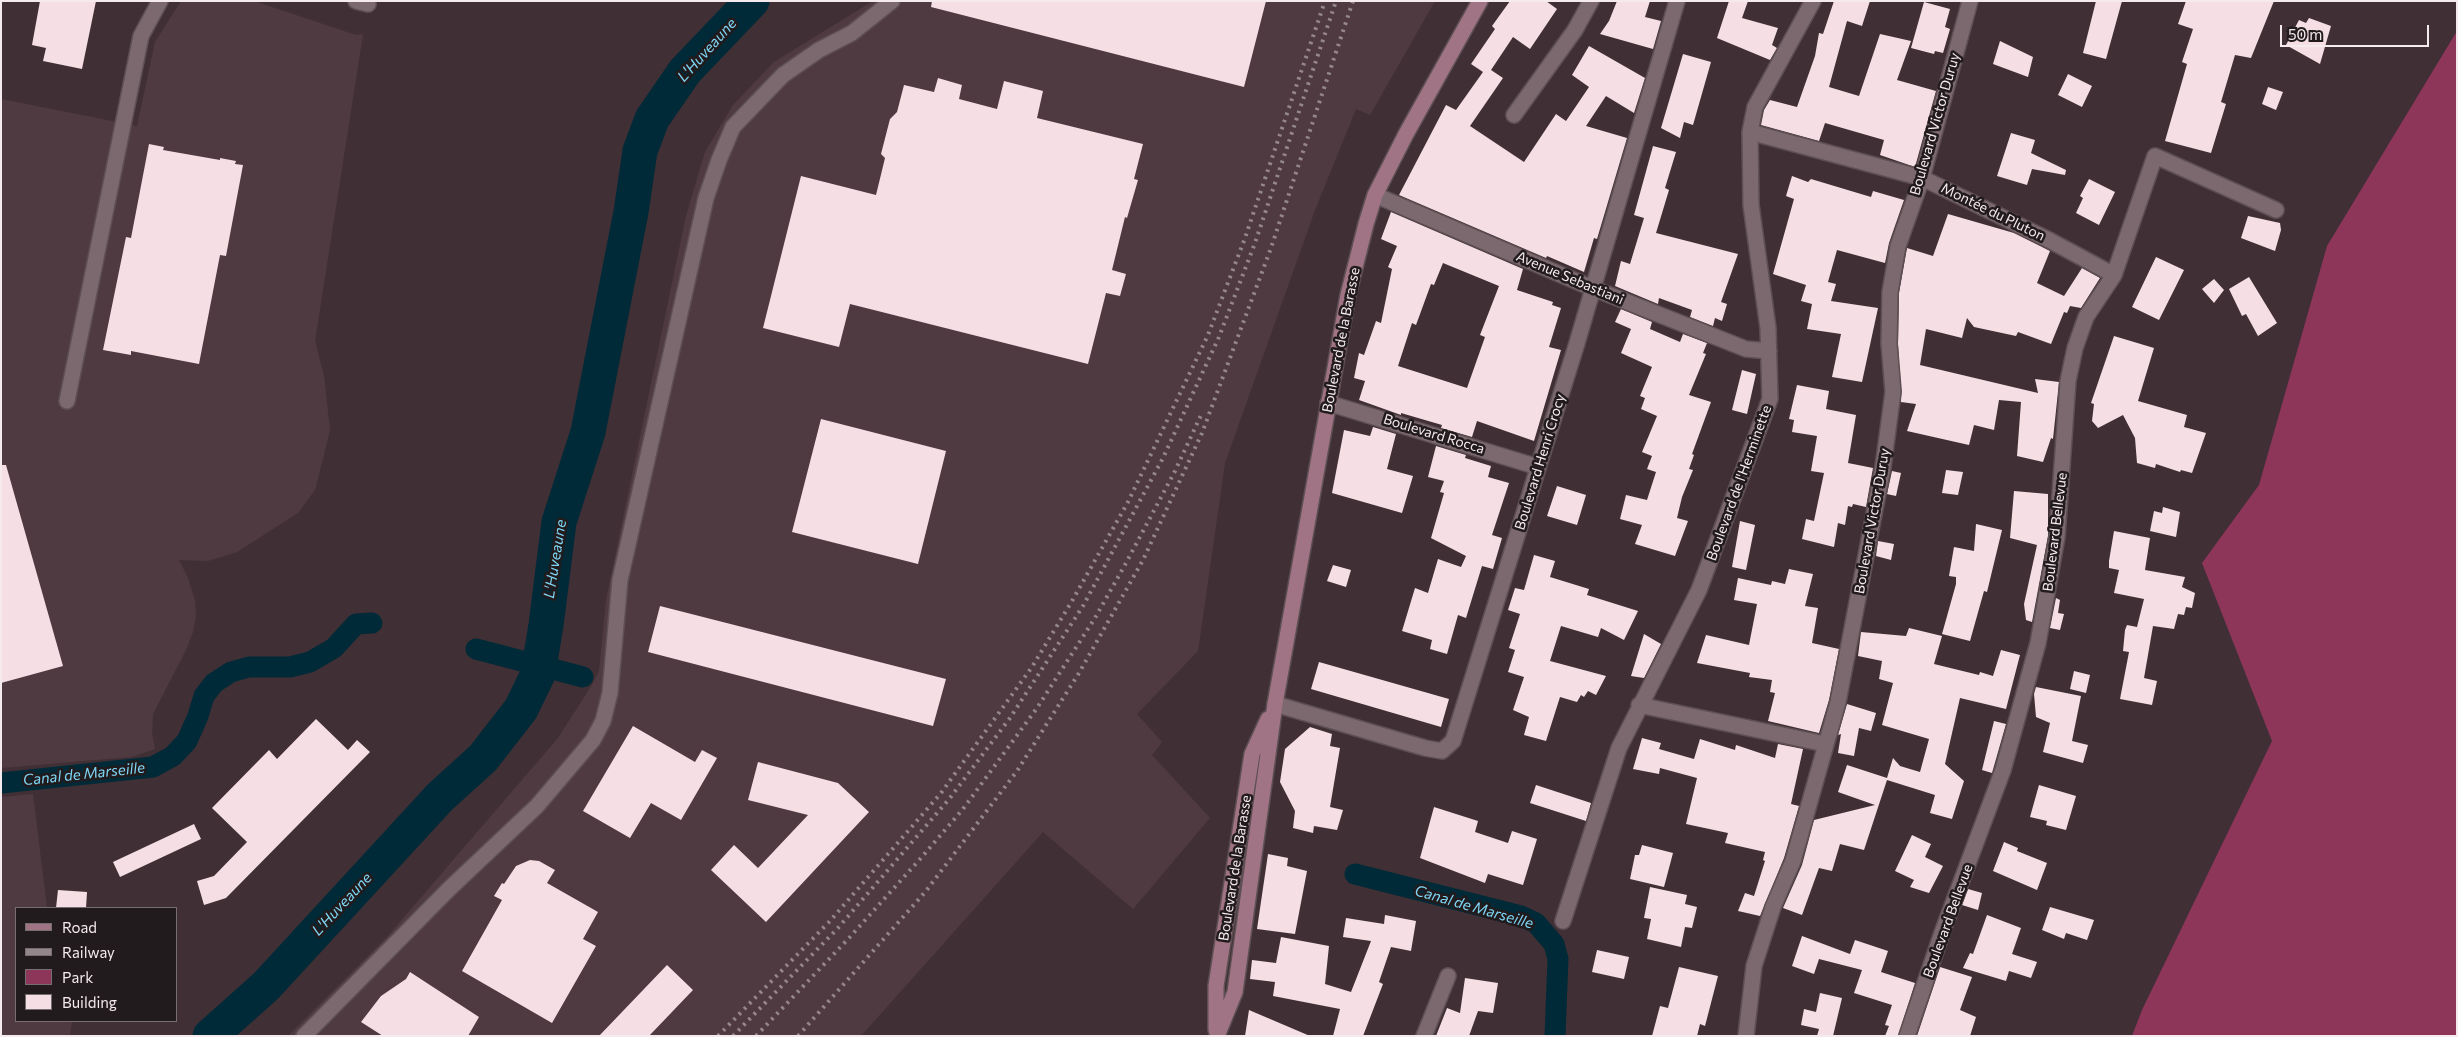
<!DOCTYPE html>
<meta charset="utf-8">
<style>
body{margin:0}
#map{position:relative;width:2458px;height:1037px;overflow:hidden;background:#403036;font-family:Commissioner,sans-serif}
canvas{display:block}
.frame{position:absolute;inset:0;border:2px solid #f5eaed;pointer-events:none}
.legend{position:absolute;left:15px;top:907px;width:162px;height:115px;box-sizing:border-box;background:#221b1d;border:1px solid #766e70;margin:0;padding:6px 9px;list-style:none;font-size:15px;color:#f5eaed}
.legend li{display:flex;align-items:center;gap:10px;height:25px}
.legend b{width:25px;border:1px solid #766e70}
.scale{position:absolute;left:2280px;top:25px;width:149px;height:22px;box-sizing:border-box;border:2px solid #f5eaed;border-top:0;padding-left:6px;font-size:15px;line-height:18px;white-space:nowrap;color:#f5eaed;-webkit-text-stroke:4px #221b1d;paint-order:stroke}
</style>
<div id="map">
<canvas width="2458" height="1037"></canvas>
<div class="frame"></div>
<ul class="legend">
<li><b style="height:6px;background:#a07484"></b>Road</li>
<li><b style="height:6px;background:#94878b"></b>Railway</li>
<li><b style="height:14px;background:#8e355a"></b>Park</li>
<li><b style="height:14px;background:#f5dfe5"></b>Building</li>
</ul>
<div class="scale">50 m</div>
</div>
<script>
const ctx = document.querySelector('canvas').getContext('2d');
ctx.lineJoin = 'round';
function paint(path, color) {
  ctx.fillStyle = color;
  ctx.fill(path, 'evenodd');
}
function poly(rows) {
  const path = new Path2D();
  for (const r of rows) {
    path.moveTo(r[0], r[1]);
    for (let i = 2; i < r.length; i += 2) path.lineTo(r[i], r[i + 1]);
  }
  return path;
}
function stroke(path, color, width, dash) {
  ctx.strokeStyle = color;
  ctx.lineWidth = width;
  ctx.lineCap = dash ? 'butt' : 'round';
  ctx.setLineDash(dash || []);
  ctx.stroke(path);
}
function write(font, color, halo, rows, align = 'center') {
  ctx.font = font + ' Commissioner,sans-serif';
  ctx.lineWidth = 5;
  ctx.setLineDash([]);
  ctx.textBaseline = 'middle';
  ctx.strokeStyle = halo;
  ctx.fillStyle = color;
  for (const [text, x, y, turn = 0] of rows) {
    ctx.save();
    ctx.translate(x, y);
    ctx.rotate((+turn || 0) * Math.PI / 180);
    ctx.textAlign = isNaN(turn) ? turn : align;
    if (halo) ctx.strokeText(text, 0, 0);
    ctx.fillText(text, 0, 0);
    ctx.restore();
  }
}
paint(poly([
 [181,1,254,1,356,35,363,34,315,341,324,376,330,430,315,490,298,513,237,552,208,561,179,560,188,578,195,601,196,615,193,632,186,650,153,714,152,732,155,749,131,757,1,768,1,99,137,126,155,42],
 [873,1,1435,1,1370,115,1356,109,1315,210,1225,463,1198,651,1137,714,1162,742,1152,755,1210,818,1133,909,1043,832,861,1036,288,1036,387,937,558,738,592,685,599,671,606,600,686,216,705,152,733,105,774,62],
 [33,794,47,908,16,908,16,1021,72,1021,70,1036,1,1036,1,797]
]), '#503a41');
paint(poly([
 [2457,31,2457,1036,2132,1036,2142,1010,2272,741,2202,563,2259,485,2327,246]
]), '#8e355a');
stroke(poly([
 [476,649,583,677],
 [1,783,153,767,173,756,187,741,198,716,204,696,214,683,231,672,249,667,290,667,310,662,334,648,356,624,372,623],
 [1355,874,1521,916,1536,923,1554,944,1558,959,1555,1036]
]), '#002a37', 21);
stroke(poly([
 [210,1036,266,986,440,797,483,758,521,709,538,674,546,625,559,522,588,432,631,212,640,151,652,119,685,71,752,1]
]), '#002a37', 35);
paint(poly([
 [40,1,96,1,82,69,43,61,46,48,32,45],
 [932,1,1266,1,1244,87,931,7],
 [1510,1,1546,1,1557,9,1530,49,1513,37,1491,70,1503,78,1470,126,1524,162,1556,114,1566,121,1589,87,1572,75,1589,46,1645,78,1634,113,1606,96,1586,126,1627,138,1597,239,1594,238,1584,272,1547,256,1546,258,1399,195,1446,105,1456,110,1483,72,1471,64,1495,29,1492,26],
 [1617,1,1650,1,1645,17,1661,21,1653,49,1600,34,1609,21],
 [1729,1,1748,1,1742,18,1778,28,1772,45,1777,48,1770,60,1717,38],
 [1834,1,1870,1,1862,26,1847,21,1829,87,1859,96,1880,34,1911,41,1897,80,1936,91,1915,167,1880,155,1884,140,1825,123,1819,141,1761,125,1764,110,1770,100,1797,107,1815,56,1819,33,1823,34],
 [2096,1,2122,1,2106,59,2083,53],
 [2186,1,2274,1,2251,58,2235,55,2221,102,2226,104,2211,153,2165,141,2187,64,2182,62,2193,29,2178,24],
 [1924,2,1950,9,1945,27,1950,29,1943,53,1935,51,1934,54,1911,48],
 [2309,18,2331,26,2320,64,2286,45,2299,20,2306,23],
 [2000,41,2033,57,2028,77,1993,64],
 [1683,54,1711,62,1693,125,1684,122,1680,138,1661,128],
 [2068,74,2092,86,2082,107,2058,95],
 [938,78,962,85,959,99,997,109,1004,81,1043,91,1037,118,1143,144,1134,179,1138,180,1127,218,1125,217,1112,270,1126,274,1120,296,1106,293,1088,364,850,304,839,347,763,328,801,176,876,195,885,158,881,154,890,119,897,112,904,85,934,92],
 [2268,87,2283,92,2276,110,2262,104],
 [2011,133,2035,140,2031,153,2066,170,2065,175,2032,169,2027,185,1997,176],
 [149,144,164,147,163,150,220,160,220,158,236,161,235,164,243,165,226,256,220,255,199,364,131,351,131,355,103,350,126,237,131,238],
 [1653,146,1676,152,1665,188,1669,190,1656,233,1738,254,1721,302,1727,304,1722,321,1715,318,1713,326,1690,317,1692,310,1659,298,1658,304,1615,286,1621,261,1630,264,1644,218,1634,215],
 [1792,176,1808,182,1811,179,1871,197,1873,191,1904,200,1889,243,1885,263,1837,250,1828,282,1836,284,1831,301,1878,308,1862,382,1832,377,1841,334,1807,329,1812,304,1801,301,1806,285,1773,274,1794,199,1786,196],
 [2089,179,2115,192,2099,225,2076,213,2083,198,2080,196],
 [1391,212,1523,269,1517,290,1553,302,1552,305,1561,308,1549,347,1561,350,1534,441,1477,421,1472,437,1441,428,1442,425,1401,413,1401,415,1359,400,1365,381,1354,378,1359,353,1364,355,1376,321,1381,323,1392,269,1388,267,1397,246,1381,239],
 [1443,263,1499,286,1480,335,1485,337,1467,388,1398,366,1412,323,1416,325,1431,284,1434,285],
 [1948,214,2014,233,2050,251,2037,283,2064,296,2082,268,2100,278,2081,308,2070,306,2067,313,2064,312,2051,344,2018,332,2016,336,1974,327,1967,318,1962,338,1926,329,1920,365,2038,393,2035,379,2059,382,2053,439,2051,438,2043,462,2017,456,2021,402,1999,400,1994,430,1974,425,1969,445,1907,431,1916,404,1901,402,1898,344,1899,293,1907,248,1933,256],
 [2248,216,2280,223,2281,230,2275,251,2241,238],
 [2156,257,2184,270,2159,320,2132,307],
 [2249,277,2277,323,2258,336,2246,314,2242,316,2229,289],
 [2214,279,2224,290,2214,303,2202,289],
 [1621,309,1652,322,1650,329,1680,342,1683,334,1707,343,1703,353,1706,354,1689,395,1711,402,1692,454,1694,455,1689,469,1693,470,1682,497,1677,518,1688,521,1675,556,1635,544,1642,525,1620,519,1626,495,1647,500,1656,472,1647,469,1652,456,1642,452,1657,416,1641,409,1645,398,1640,396,1652,367,1621,353,1631,329,1615,322],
 [2114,336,2154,348,2138,401,2187,415,2184,427,2206,433,2192,473,2181,470,2180,472,2156,464,2155,468,2137,463,2135,438,2123,415,2098,428,2092,421,2094,404,2091,403],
 [1742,370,1756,374,1747,414,1732,410],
 [1797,385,1829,391,1826,409,1856,415,1848,463,1873,468,1866,507,1853,504,1852,507,1848,506,1845,525,1838,523,1834,547,1802,539,1806,519,1814,521,1824,473,1811,471,1817,436,1792,432,1794,420,1789,419],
 [821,419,946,451,918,564,792,532],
 [1373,427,1396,434,1387,469,1413,476,1402,513,1332,493,1344,430,1370,436],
 [1436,446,1466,455,1465,458,1491,466,1488,477,1509,483,1492,535,1502,538,1493,569,1482,566,1466,618,1458,615,1447,654,1430,649,1432,640,1402,631,1415,588,1428,593,1438,559,1461,567,1466,556,1431,538,1444,493,1440,492,1444,481,1428,477],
 [1,465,6,465,63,666,1,683],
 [1946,470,1963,472,1958,495,1942,493],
 [1892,471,1901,473,1896,496,1887,494],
 [1557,486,1586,495,1577,525,1547,516],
 [2014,491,2048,494,2048,536,2032,622,2026,620,2024,604,2037,545,2010,538],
 [2163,507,2180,512,2176,537,2150,531,2154,511,2162,513],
 [1740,521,1755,525,1746,570,1732,567],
 [1976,524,2002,530,1987,592,1984,591,1970,641,1942,634,1956,584,1956,577,1949,576,1954,547,1974,551],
 [2114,531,2150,538,2145,570,2185,577,2182,587,2195,593,2192,608,2186,607,2184,615,2178,614,2174,629,2153,626,2144,678,2157,681,2152,705,2120,699,2129,652,2123,651,2125,630,2127,625,2137,627,2144,599,2114,593,2119,570,2109,568,2109,561],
 [1878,541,1894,544,1891,560,1876,556],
 [1534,555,1555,561,1550,577,1589,589,1587,595,1638,611,1624,640,1601,628,1598,637,1561,626,1550,661,1606,676,1596,695,1588,691,1584,697,1581,695,1577,702,1560,697,1546,741,1524,735,1529,717,1513,710,1524,677,1508,672,1515,650,1509,648,1520,614,1508,610,1515,588,1524,590],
 [1333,565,1351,570,1346,587,1327,581],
 [1789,569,1813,574,1805,606,1818,608,1812,643,1839,649,1829,700,1819,733,1768,721,1775,693,1770,692,1772,680,1749,677,1750,673,1697,663,1706,635,1749,645,1757,604,1734,600,1738,578,1771,585,1772,581,1785,584],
 [2056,598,2060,600,2058,613,2064,614,2060,630,2050,628],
 [660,606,946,679,933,726,648,652],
 [1909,628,1942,636,1934,664,1979,675,1980,672,1993,676,2001,650,2020,655,2006,709,1960,698,1945,764,1964,781,1952,819,1930,813,1935,795,1887,780,1864,850,1840,844,1832,871,1819,868,1802,915,1783,908,1802,865,1814,820,1875,805,1838,792,1847,765,1887,778,1893,758,1900,766,1920,772,1929,739,1882,725,1893,683,1879,679,1882,661,1858,656,1861,632,1906,636],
 [1644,634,1661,644,1644,678,1631,676],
 [1319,662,1449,699,1441,727,1311,689],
 [2074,671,2090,675,2086,693,2070,689],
 [2036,687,2081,696,2072,741,2088,745,2083,763,2043,752,2050,723,2036,717,2034,694],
 [1847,704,1876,713,1871,731,1859,728,1854,756,1838,753,1841,734,1838,735],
 [316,719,348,750,357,740,370,752,226,898,204,905,197,881,214,876,247,842,212,808,269,750,277,759],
 [1994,721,2006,724,1992,773,1982,770],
 [633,726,695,762,702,750,717,758,681,820,651,803,630,838,583,811],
 [1310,727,1332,734,1330,746,1340,748,1330,807,1343,810,1337,830,1314,826,1313,833,1293,828,1295,811,1280,782,1285,749],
 [1642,738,1661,743,1659,749,1694,759,1700,739,1735,750,1736,745,1775,758,1778,744,1803,749,1791,804,1799,806,1784,858,1760,916,1738,911,1745,893,1754,896,1765,861,1763,860,1765,852,1725,843,1728,833,1686,824,1697,778,1660,768,1659,774,1633,769],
 [758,762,838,783,869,812,766,922,711,870,734,845,758,868,808,815,748,800],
 [1536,785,1591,803,1586,821,1530,803],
 [2039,785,2076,796,2066,830,2046,825,2047,821,2030,817],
 [1434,807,1478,821,1475,832,1508,843,1512,831,1537,839,1523,885,1488,874,1485,883,1420,858],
 [194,824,201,839,120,877,113,862],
 [1912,835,1931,844,1925,857,1943,866,1929,893,1910,887,1914,880,1895,871],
 [2004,842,2018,848,2017,851,2047,863,2037,890,1993,871],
 [1642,845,1673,853,1664,887,1630,879,1635,855,1639,855],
 [1268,854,1288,858,1287,866,1307,871,1295,934,1257,929],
 [530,860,539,861,555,870,547,883,598,912,583,939,596,946,552,1023,462,971,502,900,494,896,502,883,504,884,516,866],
 [1650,887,1687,895,1685,904,1697,907,1692,928,1685,927,1681,947,1647,939,1651,919,1644,918],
 [1968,889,1982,893,1978,910,1962,905],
 [58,890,87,892,86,908,56,908],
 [2050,907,2094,920,2087,940,2066,933,2064,939,2042,930],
 [1385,915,1416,921,1411,951,1391,947,1379,982,1383,984,1363,1036,1333,1036,1340,1009,1273,996,1275,982,1250,979,1252,960,1276,963,1281,937,1329,946,1325,984,1351,992,1371,941,1343,937,1346,918,1384,924],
 [1987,915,2021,928,2012,954,2037,962,2031,978,2009,971,2006,981,1963,968,1970,953,1973,954],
 [1802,936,1850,954,1855,940,1888,951,1881,972,1915,983,1898,1036,1885,1036,1889,1026,1885,1025,1892,1005,1854,993,1862,970,1819,959,1814,974,1792,966],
 [1597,950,1629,957,1624,979,1592,972],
 [667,965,693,990,649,1036,599,1036],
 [1679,967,1718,976,1705,1026,1700,1024,1697,1036,1652,1036,1660,1006,1668,1008],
 [1940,967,1972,977,1960,1010,1976,1017,1970,1036,1917,1036],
 [410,972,479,1017,468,1036,383,1036,361,1022,381,996,406,979],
 [1465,978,1498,983,1493,1013,1478,1011,1469,1036,1436,1036,1447,1008,1460,1013],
 [1820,993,1842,998,1833,1036,1817,1036,1819,1029,1801,1025,1804,1009,1816,1012],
 [1249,1010,1310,1036,1245,1036]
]), '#f5dfe5');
const street = poly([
 [356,1,368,4],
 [1514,115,1575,30,1591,1],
 [1750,132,1922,178,2049,240,2114,275],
 [1375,195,1592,288,1746,349,1769,351],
 [67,401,141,36,160,1],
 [1328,403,1538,467],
 [1275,704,1425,748,1442,751,1453,741,1577,343,1677,1],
 [1639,705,1825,744],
 [1563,921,1619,748,1699,590,1770,399,1768,328,1751,205,1750,132,1755,107,1813,1],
 [304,1036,449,889,537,806,593,740,603,721,610,693,620,580,706,198,719,160,733,127,783,75,819,50,852,33,892,1],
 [1424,1036,1448,976],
 [1746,1036,1754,966,1773,907,1793,861,1838,702,1883,467,1893,392,1889,344,1890,292,1898,246,1922,178,1970,1],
 [1907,1036,1942,933,2003,770,2038,643,2057,537,2068,381,2075,348,2086,317,2114,275,2155,156,2276,210]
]);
const secondary = poly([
 [1216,1030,1216,986,1252,754,1268,719],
 [1217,1036,1235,992,1275,704,1348,295,1366,224,1375,195,1406,134,1480,1]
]);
stroke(street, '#5d4f53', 18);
stroke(secondary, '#5d4f53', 18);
stroke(street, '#7b696f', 15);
stroke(secondary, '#a07484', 15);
stroke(poly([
 [718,1036,830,921,941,793,1032,667,1072,601,1128,502,1208,335,1245,238,1325,1],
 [733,1036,838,928,950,798,1010,718,1083,606,1163,458,1219,337,1255,243,1336,1],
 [756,1036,849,938,921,858,963,809,1037,708,1095,618,1126,563,1175,471,1202,413],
 [798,1036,926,891,1017,771,1079,673,1143,560,1202,433,1271,248,1353,1]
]), '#94878b', 4, [2.5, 5]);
write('14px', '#f5eaed', '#221b1d', [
 ["Boulevard Victor Duruy",1935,124,-74],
 ["Montée du Pluton",1993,212,26],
 ["Avenue Sebastiani",1570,278,23],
 ["Boulevard de la Barasse",1341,340,-79],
 ["Boulevard Rocca",1434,434,17],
 ["Boulevard Henri Crocy",1540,462,-73],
 ["Boulevard de l'Herminette",1739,483,-70],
 ["Boulevard Victor Duruy",1872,521,-80],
 ["Boulevard Bellevue",2055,532,-83],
 ["Boulevard de la Barasse",1235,868,-81],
 ["Boulevard Bellevue",1948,921,-70]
]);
write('italic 15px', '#7dd6f5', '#221b1d', [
 ["L'Huveaune",707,50,-48],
 ["L'Huveaune",555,559,-81],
 ["Canal de Marseille",84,774,-6],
 ["L'Huveaune",342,904,-47],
 ["Canal de Marseille",1474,907,16]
]);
</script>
